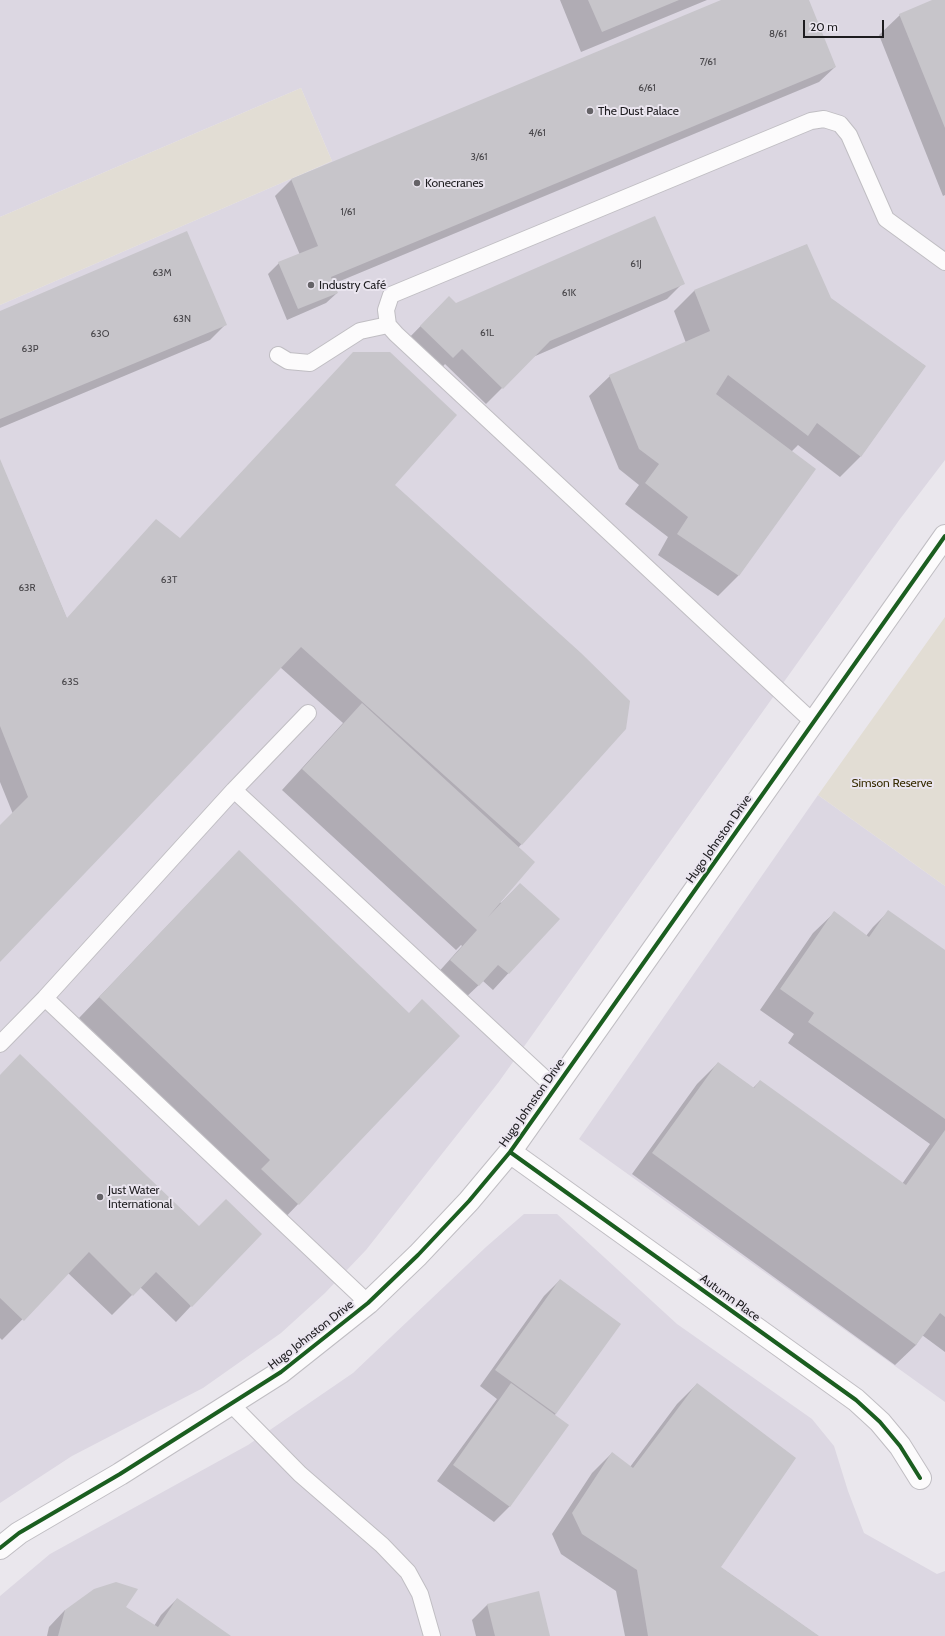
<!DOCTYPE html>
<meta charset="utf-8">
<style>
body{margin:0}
#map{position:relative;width:945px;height:1636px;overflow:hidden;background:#eae7ed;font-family:Cabin,sans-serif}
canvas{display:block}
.scale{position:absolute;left:803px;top:20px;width:81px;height:18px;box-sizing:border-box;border:2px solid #1d1c1f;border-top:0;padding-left:5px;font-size:12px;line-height:14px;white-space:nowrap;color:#1d1c1f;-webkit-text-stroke:3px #eae5ef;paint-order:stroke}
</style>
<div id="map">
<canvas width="945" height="1636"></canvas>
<div class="scale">20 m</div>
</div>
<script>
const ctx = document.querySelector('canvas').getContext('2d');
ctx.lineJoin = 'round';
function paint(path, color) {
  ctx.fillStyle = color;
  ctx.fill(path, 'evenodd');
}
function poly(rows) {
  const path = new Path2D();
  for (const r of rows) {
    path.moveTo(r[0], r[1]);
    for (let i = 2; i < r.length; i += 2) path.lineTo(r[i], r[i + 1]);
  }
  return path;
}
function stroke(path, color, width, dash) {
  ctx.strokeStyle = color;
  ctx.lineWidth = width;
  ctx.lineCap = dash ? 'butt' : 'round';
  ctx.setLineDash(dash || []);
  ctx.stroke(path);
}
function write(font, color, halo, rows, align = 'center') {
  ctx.font = font + ' Cabin,sans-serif';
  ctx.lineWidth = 4;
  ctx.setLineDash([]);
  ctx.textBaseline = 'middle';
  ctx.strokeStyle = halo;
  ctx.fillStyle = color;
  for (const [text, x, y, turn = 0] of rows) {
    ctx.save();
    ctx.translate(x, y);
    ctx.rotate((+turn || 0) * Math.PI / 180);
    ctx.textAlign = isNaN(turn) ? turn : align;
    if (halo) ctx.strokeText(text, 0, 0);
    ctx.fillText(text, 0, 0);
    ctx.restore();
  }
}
paint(poly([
 [0,0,945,0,945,460,900,519,498,1083,366,1250,325,1293,281,1333,203,1388,72,1456,0,1503,0,305,332,161,301,88,0,217],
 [818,795,945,886,945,1402,579,1139],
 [524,1214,557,1214,677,1324,812,1419,834,1446,848,1491,864,1533,937,1574,945,1571,945,1636,0,1636,0,1596,50,1554,248,1445,353,1373,486,1247]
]), '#dcd7e2');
paint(poly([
 [301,88,332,161,0,305,0,217],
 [945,617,945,886,818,795]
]), '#e2ddd4');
paint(poly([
 [560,0,707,0,581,52],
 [723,0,808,0,835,67,819,82,333,284,337,293,326,303,287,320,268,274,279,263,300,255,275,196,291,180],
 [935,0,945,0,945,195,943,196,879,35,900,15],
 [806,245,830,299,925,366,860,457,840,477,798,445,791,452,738,576,718,596,658,555,668,537,625,504,639,485,619,469,589,396,610,376,686,343,674,311,694,291],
 [683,283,667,299,533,357,486,404,445,364,437,373,405,342,449,297,456,304],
 [0,311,226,324,210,340,0,428],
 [0,461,67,619,178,540,394,485,625,728,518,848,500,902,501,903,520,884,558,919,493,990,483,981,462,1001,435,976,462,946,461,945,456,950,282,790,343,723,280,667,0,961,0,827,13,814,0,782],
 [239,851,409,1014,459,1036,278,1225,250,1181,79,1018],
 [888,912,945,952,945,1352,922,1335,916,1345,895,1365,632,1174,697,1084,718,1063,753,1088,760,1081,902,1184,930,1144,788,1043,794,1034,760,1010,813,933,834,913,866,936,873,927],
 [0,1075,191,1306,176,1322,140,1287,112,1315,68,1273,2,1340,0,1338],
 [560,1280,556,1413,510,1506,494,1522,437,1481,497,1399,480,1386,544,1296],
 [697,1384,720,1567,818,1636,625,1636,616,1591,561,1554,552,1534,592,1473,612,1453,630,1467,677,1404],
 [177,1599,229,1636,47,1636,49,1627,65,1610,125,1607,154,1626,161,1615],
 [488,1604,549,1636,476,1636,472,1620]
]), '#0003');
paint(poly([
 [588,0,679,0,602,32],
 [721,0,809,0,836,67,331,277,338,293,298,309,278,262,318,246,291,179],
 [932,0,945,0,945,128,899,14],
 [655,216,685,284,550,341,503,389,462,349,453,358,420,326,449,296,456,303],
 [187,231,227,325,0,419,0,311],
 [807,244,831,298,926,366,861,457,817,423,808,436,728,375,716,394,816,469,739,576,677,534,688,517,645,483,659,464,639,449,609,375,710,331,694,290],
 [353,352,390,352,457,415,395,485,581,653,630,701,626,729,522,845,301,647,0,962,0,825,28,797,0,726,0,459,67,618,156,519,180,538],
 [362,703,535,862,488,917,520,883,560,919,509,974,498,965,479,986,450,960,477,930,302,769],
 [239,850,409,1013,422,999,460,1036,299,1205,261,1169,270,1160,99,997],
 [888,910,945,950,945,1119,808,1022,814,1013,780,989,834,911,869,937],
 [20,1054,199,1226,226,1199,262,1234,192,1307,156,1272,133,1296,89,1252,24,1321,0,1298,0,1075],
 [718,1062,754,1088,760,1080,906,1185,945,1130,945,1317,940,1313,916,1345,652,1153],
 [560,1279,621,1324,556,1414,495,1370],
 [511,1383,569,1425,510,1507,453,1465],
 [697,1383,796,1458,721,1567,819,1636,648,1636,637,1570,582,1534,572,1513,612,1452,633,1468],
 [116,1582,138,1589,126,1607,158,1627,177,1598,231,1636,58,1636,65,1610,94,1589],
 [539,1591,550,1636,495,1636,487,1604]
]), '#c7c5ca');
const service = poly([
 [278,355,288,361,310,363,360,331,388,325],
 [813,722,396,334,388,325,386,310,391,295,811,121,824,119,840,124,849,135,886,219,945,262],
 [234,790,555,1088],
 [45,998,368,1303],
 [0,1044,45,998,234,790,308,713],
 [231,1404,300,1474,382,1545,408,1572,420,1594,432,1636]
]);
const minor = poly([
 [510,1152,856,1400,880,1422,900,1446,920,1478],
 [0,1548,19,1533,120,1474,281,1372,368,1303,418,1255,469,1201,510,1152,945,536]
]);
stroke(service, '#c0bec3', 18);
stroke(minor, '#c0bec3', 24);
stroke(service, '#fcfbfc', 16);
stroke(minor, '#fcfbfc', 22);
stroke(poly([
 [510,1152,856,1400,880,1422,900,1446,920,1478],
 [0,1548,19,1533,120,1474,281,1372,368,1303,418,1255,469,1201,510,1152,945,536]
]), '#1b5e20', 4);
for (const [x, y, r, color] of [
 [590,111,4,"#656367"],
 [417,183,4,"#656367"],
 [311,285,4,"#656367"],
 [100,1197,4,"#656367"]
]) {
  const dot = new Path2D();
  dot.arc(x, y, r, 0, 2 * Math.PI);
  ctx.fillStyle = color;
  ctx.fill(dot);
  stroke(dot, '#eae5ef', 1.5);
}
write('10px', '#48464a', null, [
 ["8/61",778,34],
 ["7/61",708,62],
 ["6/61",647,88],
 ["4/61",537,133],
 ["3/61",479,157],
 ["1/61",348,212],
 ["61J",636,264],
 ["63M",162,273],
 ["61K",569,293],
 ["63N",182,319],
 ["61L",487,333],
 ["63O",100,334],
 ["63P",30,349],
 ["63T",169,580],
 ["63R",27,588],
 ["63S",70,682]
]);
write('12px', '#1d1c1f', '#eae5ef', [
 ["The Dust Palace",598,111],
 ["Konecranes",425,183],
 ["Industry Café",319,285],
 ["Just Water",108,1190],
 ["International",108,1204]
], 'left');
write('12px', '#382c02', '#eae5ef', [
 ["Simson Reserve",892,783]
]);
write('12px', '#1d1c1f', '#eae5ef', [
 ["Hugo Johnston Drive",719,839,-55],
 ["Hugo Johnston Drive",532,1103,-55],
 ["Autumn Place",730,1298,36],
 ["Hugo Johnston Drive",311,1335,-38]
]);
</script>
